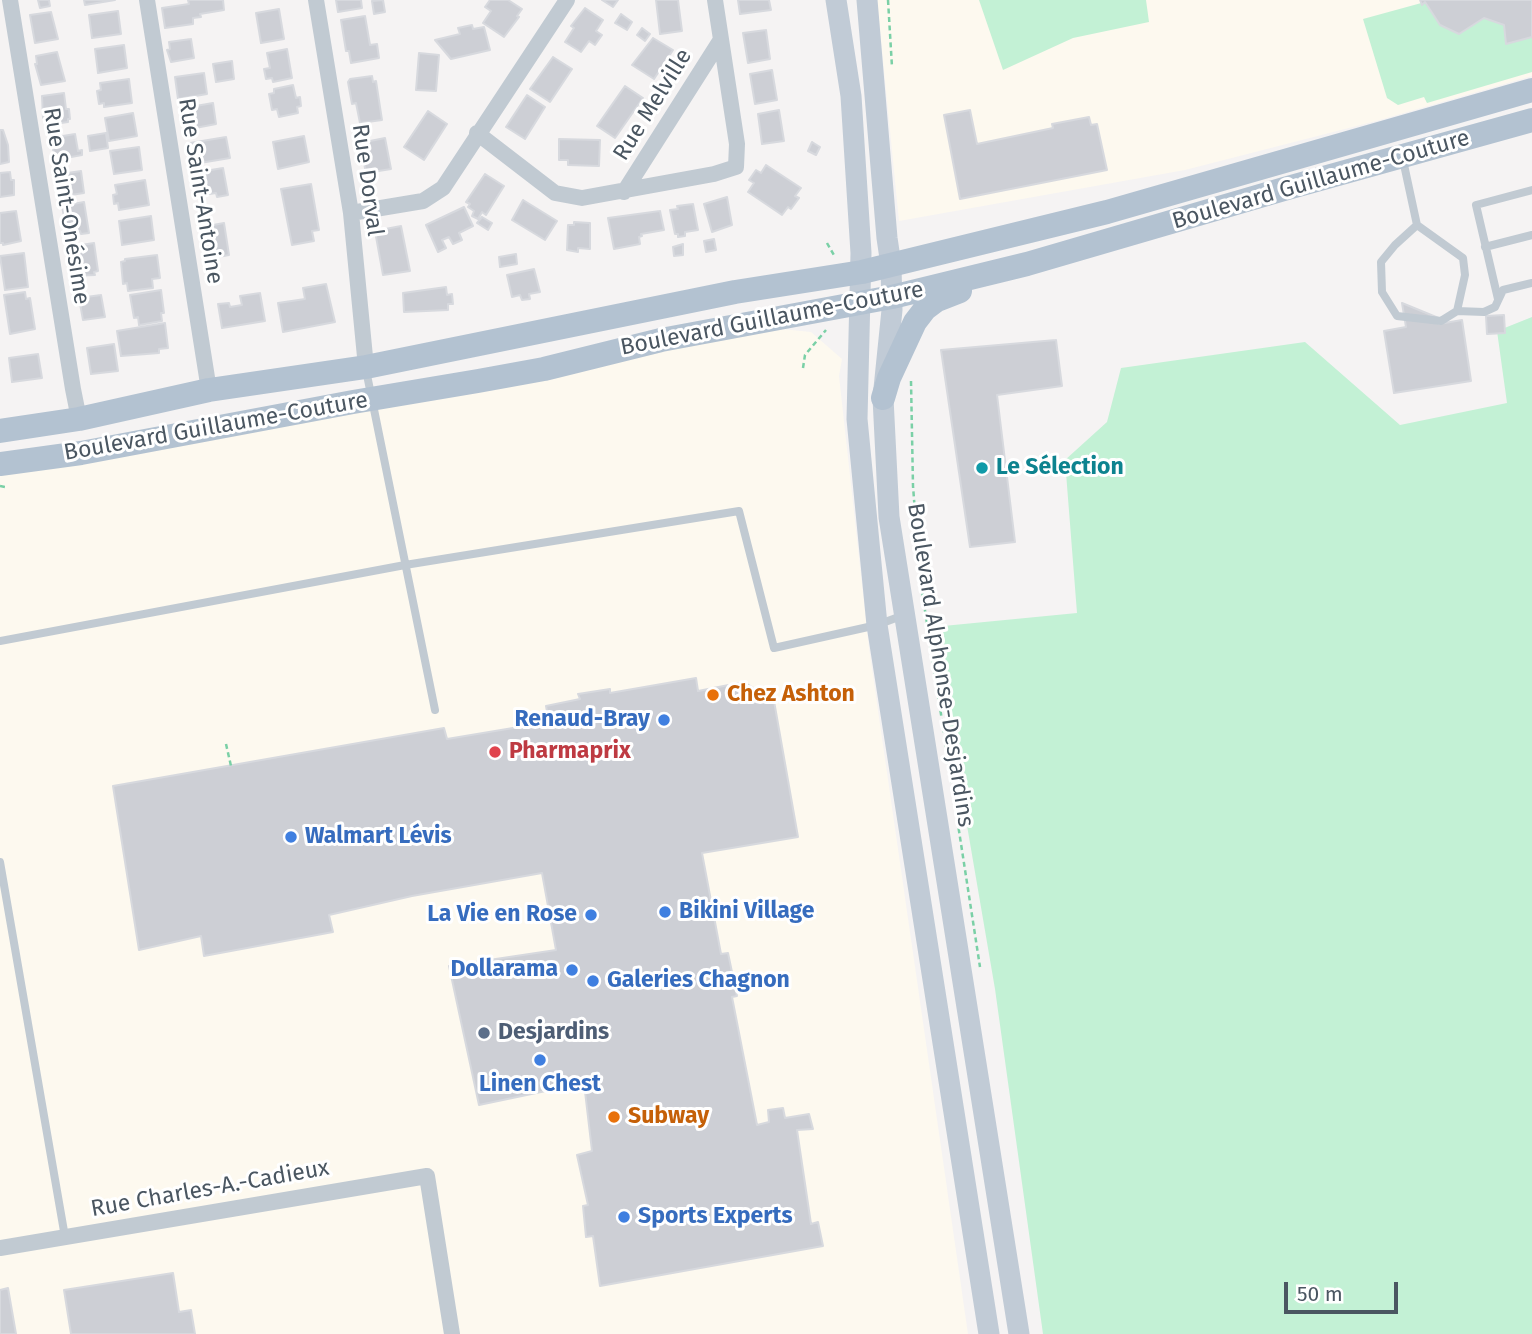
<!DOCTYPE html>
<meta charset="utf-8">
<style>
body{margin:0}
#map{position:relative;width:1532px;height:1334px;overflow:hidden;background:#f5f3f3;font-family:"Fira Sans",sans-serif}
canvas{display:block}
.scale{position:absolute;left:1284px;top:1282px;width:114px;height:32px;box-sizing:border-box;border:4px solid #4a5661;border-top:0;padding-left:9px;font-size:21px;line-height:24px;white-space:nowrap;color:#4a5661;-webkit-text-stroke:5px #fff;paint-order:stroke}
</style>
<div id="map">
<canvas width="1532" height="1334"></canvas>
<div class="scale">50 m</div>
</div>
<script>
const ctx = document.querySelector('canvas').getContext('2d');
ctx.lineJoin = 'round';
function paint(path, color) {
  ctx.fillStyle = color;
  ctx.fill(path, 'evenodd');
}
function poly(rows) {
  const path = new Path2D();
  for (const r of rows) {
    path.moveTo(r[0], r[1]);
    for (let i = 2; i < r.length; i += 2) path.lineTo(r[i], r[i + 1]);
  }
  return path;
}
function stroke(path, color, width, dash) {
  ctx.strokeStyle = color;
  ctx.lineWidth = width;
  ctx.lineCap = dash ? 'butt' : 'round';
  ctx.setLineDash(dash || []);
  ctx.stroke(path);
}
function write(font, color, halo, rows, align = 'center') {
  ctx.font = font + ' "Fira Sans",sans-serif';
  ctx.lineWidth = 6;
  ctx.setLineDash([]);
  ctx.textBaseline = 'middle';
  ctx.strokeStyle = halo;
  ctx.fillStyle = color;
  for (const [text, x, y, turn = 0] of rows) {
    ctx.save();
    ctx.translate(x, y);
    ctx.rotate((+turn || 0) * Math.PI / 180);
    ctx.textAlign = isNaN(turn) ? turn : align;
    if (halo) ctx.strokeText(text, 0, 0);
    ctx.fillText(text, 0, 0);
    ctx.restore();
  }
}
paint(poly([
 [877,0,1532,0,1532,76,1376,121,1185,170,899,221],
 [771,328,811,332,842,359,839,376,869,648,968,1334,0,1334,0,475]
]), '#fdf9ef');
paint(poly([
 [979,0,1146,0,1149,22,1073,38,1003,70],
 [1425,2,1440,25,1459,34,1484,18,1504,25,1506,44,1532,37,1532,72,1427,103,1424,97,1398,105,1387,98,1363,19],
 [1532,317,1532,1334,1043,1334,995,989,933,627,1077,613,1065,460,1107,422,1121,368,1305,342,1400,425,1507,403,1497,331]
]), '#c3f1d5');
const building = poly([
 [38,0,49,0,50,6,40,8,38,0],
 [84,0,115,0,85,5,84,0],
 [188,0,223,0,224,10,200,14,201,17,193,18,193,24,165,28,162,8,189,4,188,0],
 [336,0,361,0,362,8,338,12,336,0],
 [383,0,385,12,374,14,372,1,383,0],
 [490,0,508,0,522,9,517,16,519,17,504,37,483,23,491,11,485,7,490,0],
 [602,0,618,0,613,7,602,0],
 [656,0,678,0,682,31,660,34,656,0],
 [738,0,769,0,771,10,740,14,738,0],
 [1420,0,1532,0,1532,37,1506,44,1504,25,1484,18,1459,34,1440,25,1425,2,1422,5,1420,0],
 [585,8,603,20,596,31,602,35,595,45,589,41,581,52,565,42,574,28,571,26,585,8],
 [279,9,284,39,261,43,256,13,279,9],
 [118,11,121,34,92,38,89,15,118,11],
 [51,12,58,39,35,43,30,15,51,12],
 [621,14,632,22,627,30,615,23,621,14],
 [365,16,370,45,377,44,379,58,351,63,349,51,346,51,341,20,365,16],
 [472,25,473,29,484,27,490,50,451,59,435,40,460,34,458,28,472,25],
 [642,28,650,34,645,41,637,35,642,28],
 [766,30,770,59,748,63,743,33,766,30],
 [653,38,673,50,654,79,632,65,653,38],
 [191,39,194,58,171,62,167,50,170,49,169,42,191,39],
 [124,45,127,68,98,73,95,49,124,45],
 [287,49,292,78,273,82,272,78,266,79,264,69,270,68,267,53,287,49],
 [57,52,65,81,41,85,35,64,37,64,36,56,57,52],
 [419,53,439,55,436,91,416,90,419,53],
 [553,57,572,69,550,102,530,89,553,57],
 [232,61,234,79,216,82,213,64,232,61],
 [772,70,777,100,755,104,750,74,772,70],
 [204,73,207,94,178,99,175,77,204,73],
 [372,76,373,82,376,81,382,120,360,123,356,103,352,104,348,82,350,79,372,76],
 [129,79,132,103,104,107,104,103,99,104,97,91,101,90,100,83,129,79],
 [293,85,296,98,300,97,301,106,297,107,298,113,279,117,277,109,272,110,269,94,274,93,274,89,293,85],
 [625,86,643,98,615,138,597,126,625,86],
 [64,93,66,109,69,109,70,119,68,119,68,122,47,125,46,117,43,118,42,96,64,93],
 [527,95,545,107,525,139,506,127,527,95],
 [213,103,216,124,185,130,182,115,186,114,184,108,213,103],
 [779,110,784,141,762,144,758,114,779,110],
 [970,110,977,144,1053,128,1052,124,1089,117,1091,125,1097,124,1107,170,960,199,944,115,970,110],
 [428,111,447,124,424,160,404,147,428,111],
 [133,113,137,136,109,141,105,118,133,113],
 [0,130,3,130,8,145,9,162,0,164,0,130],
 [106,133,108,148,90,151,88,136,106,133],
 [75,134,78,151,82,150,82,155,55,160,51,138,75,134],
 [304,136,309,162,278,169,273,142,304,136],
 [226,137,230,158,194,164,190,143,226,137],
 [385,138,391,169,366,173,360,143,385,138],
 [559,139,600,140,599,166,568,165,568,160,559,160,559,139],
 [812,142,820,147,816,155,808,151,812,142],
 [139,147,142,170,114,174,110,151,139,147],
 [766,165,801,188,795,196,799,198,791,209,788,207,782,215,748,192,754,183,749,180,756,170,761,173,766,165],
 [223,168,228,195,217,197,216,193,196,196,193,173,223,168],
 [81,171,84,193,64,196,61,174,81,171],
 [10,172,11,180,14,180,14,195,0,197,0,173,10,172],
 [485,174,504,186,486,215,482,212,478,219,472,216,474,211,468,207,470,204,466,202,485,174],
 [145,180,149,205,119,210,118,203,114,204,113,195,117,194,115,185,145,180],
 [311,184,319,230,312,231,314,241,292,245,281,189,311,184],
 [727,197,732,225,712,232,704,204,727,197],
 [523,200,557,221,545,240,512,220,523,200],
 [84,202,89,233,81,234,80,231,67,233,62,206,84,202],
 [693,204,698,230,685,232,685,236,678,237,678,234,675,234,670,210,678,209,677,206,693,204],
 [464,207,473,226,459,233,462,240,453,244,449,237,442,240,446,248,438,252,426,225,464,207],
 [16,211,21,241,3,245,3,243,0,243,0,213,16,211],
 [660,211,664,230,641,234,642,236,639,237,640,244,614,249,608,218,660,211],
 [151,216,154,240,122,245,119,221,151,216],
 [482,217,492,223,488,230,477,223,482,217],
 [574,222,590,223,590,249,578,248,578,252,567,250,568,225,574,225,574,222],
 [224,223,229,255,213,258,212,250,207,251,202,227,224,223],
 [401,226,410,271,383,275,375,231,401,226],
 [714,239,716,250,706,252,704,241,714,239],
 [94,243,98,271,94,272,95,275,72,276,71,269,69,270,68,247,94,243],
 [683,244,683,255,674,256,673,247,683,244],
 [24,253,28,287,5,290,0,256,24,253],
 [516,254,517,264,500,267,499,257,516,254],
 [157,255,160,278,152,279,153,288,128,291,127,283,123,284,121,262,125,261,125,259,157,255],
 [534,269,540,292,529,294,530,299,522,300,520,295,512,297,507,275,534,269],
 [326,284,335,322,283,332,278,303,305,299,303,288,326,284],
 [446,287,447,295,452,294,453,304,448,304,448,310,404,312,403,293,446,287],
 [161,290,164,313,161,313,162,321,139,325,138,317,134,318,130,295,161,290],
 [25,292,26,299,30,298,35,329,10,334,4,295,25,292],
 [260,293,265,321,222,328,218,304,229,303,230,307,242,305,240,296,260,293],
 [101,295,105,317,83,320,79,298,101,295],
 [1402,303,1441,319,1439,324,1462,320,1471,381,1394,393,1384,331,1406,327,1402,303],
 [1504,315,1505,333,1487,334,1486,316,1504,315],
 [165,323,168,348,159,349,159,353,121,356,117,331,165,323],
 [1056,340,1062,386,997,395,1015,542,970,547,941,350,1056,340],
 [114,344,118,371,91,374,87,348,114,344],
 [38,354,42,378,12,382,9,358,38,354],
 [696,678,698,691,744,682,774,701,798,837,702,853,721,954,728,953,737,996,732,997,757,1125,769,1122,768,1110,783,1108,785,1118,809,1114,813,1129,797,1130,811,1224,818,1222,823,1246,600,1286,593,1236,586,1237,583,1206,588,1205,577,1155,592,1151,584,1083,479,1105,449,966,556,950,542,873,412,896,329,915,333,932,204,956,201,936,139,950,113,786,444,728,447,739,549,722,546,706,580,699,578,694,610,689,610,693,696,678],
 [173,1273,179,1312,191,1310,195,1334,71,1334,64,1290,173,1273],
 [8,1288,16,1334,0,1334,0,1290,8,1288]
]);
paint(building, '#cdcfd5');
stroke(building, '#d7d9de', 2);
stroke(poly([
 [888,0,892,67],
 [827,243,835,257],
 [803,368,805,355,826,330],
 [911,381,913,486,920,578,980,967],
 [0,486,5,487],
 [226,744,231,766]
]), '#7ad0a6', 2.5, [5, 3.5]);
stroke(poly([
 [1403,160,1417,225,1463,258,1465,275,1457,311,1441,321,1397,316,1382,292,1381,262,1395,245,1417,225],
 [1485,247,1532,235],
 [1498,299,1476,205,1532,190],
 [1457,311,1484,312,1495,307,1503,290,1532,283],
 [366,370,435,710],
 [0,641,405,565,739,511,774,648,877,625,904,615],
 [0,862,65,1237]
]), '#c1cad2', 8);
stroke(poly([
 [10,0,73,389,79,419],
 [147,0,209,390],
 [316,0,351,213,366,367],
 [477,133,555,193,582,198,714,174,736,167,737,144,715,0],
 [624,192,720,41],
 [351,213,423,201,443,188,567,0],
 [0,1248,427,1176,452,1334]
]), '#c1cad2', 16);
stroke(poly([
 [836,0,851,96,861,253,857,419,877,625,989,1334],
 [867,0,887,238,891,265,892,310,883,398,889,517,1019,1334]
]), '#c1cbd6', 21);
stroke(poly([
 [883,398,889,378,915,322,925,309,937,300,960,291],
 [0,431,79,419,209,390,366,367,735,292,862,272,1107,212,1532,90],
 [0,464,81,453,353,402,478,381,544,369,661,340,892,297,1027,264,1284,189,1532,120]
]), '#b3c2d1', 24);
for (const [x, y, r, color] of [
 [982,468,7,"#0f9aa8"],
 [713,695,7,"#e8710a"],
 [664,720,7,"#3f7fe0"],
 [495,752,7,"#e0444e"],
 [291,837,7,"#3f7fe0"],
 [665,912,7,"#3f7fe0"],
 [591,915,7,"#3f7fe0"],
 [572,970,7,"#3f7fe0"],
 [593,981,7,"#3f7fe0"],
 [484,1033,7,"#5c6f8a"],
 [540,1060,7,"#3f7fe0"],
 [614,1117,7,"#e8710a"],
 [624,1217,7,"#3f7fe0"]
]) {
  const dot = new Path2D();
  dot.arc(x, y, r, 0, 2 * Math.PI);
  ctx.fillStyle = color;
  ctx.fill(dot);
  stroke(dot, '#fff', 2.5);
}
write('23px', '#4a5661', '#fff', [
 ["Rue Melville",653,105,-58],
 ["Rue Dorval",367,180,82],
 ["Boulevard Guillaume-Couture",1321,180,-16],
 ["Rue Saint-Antoine",200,191,81],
 ["Rue Saint-Onésime",66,206,81],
 ["Boulevard Guillaume-Couture",772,319,-11],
 ["Boulevard Guillaume-Couture",216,427,-10],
 ["Boulevard Alphonse-Desjardins",940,665,81],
 ["Rue Charles-A.-Cadieux",210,1189,-10]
]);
write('bold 23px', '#0d838f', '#fff', [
 ["Le Sélection",996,468]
], 'left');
write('bold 23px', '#c56008', '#fff', [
 ["Chez Ashton",727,695],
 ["Subway",628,1117]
], 'left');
write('bold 23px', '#366cbe', '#fff', [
 ["Renaud-Bray",650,720,"right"],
 ["Walmart Lévis",305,837],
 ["Bikini Village",679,912],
 ["La Vie en Rose",577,915,"right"],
 ["Dollarama",558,970,"right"],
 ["Galeries Chagnon",607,981],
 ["Linen Chest",540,1085,"center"],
 ["Sports Experts",638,1217]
], 'left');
write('bold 23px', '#be3a42', '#fff', [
 ["Pharmaprix",509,752]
], 'left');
write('bold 23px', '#4e5e75', '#fff', [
 ["Desjardins",498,1033]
], 'left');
</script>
